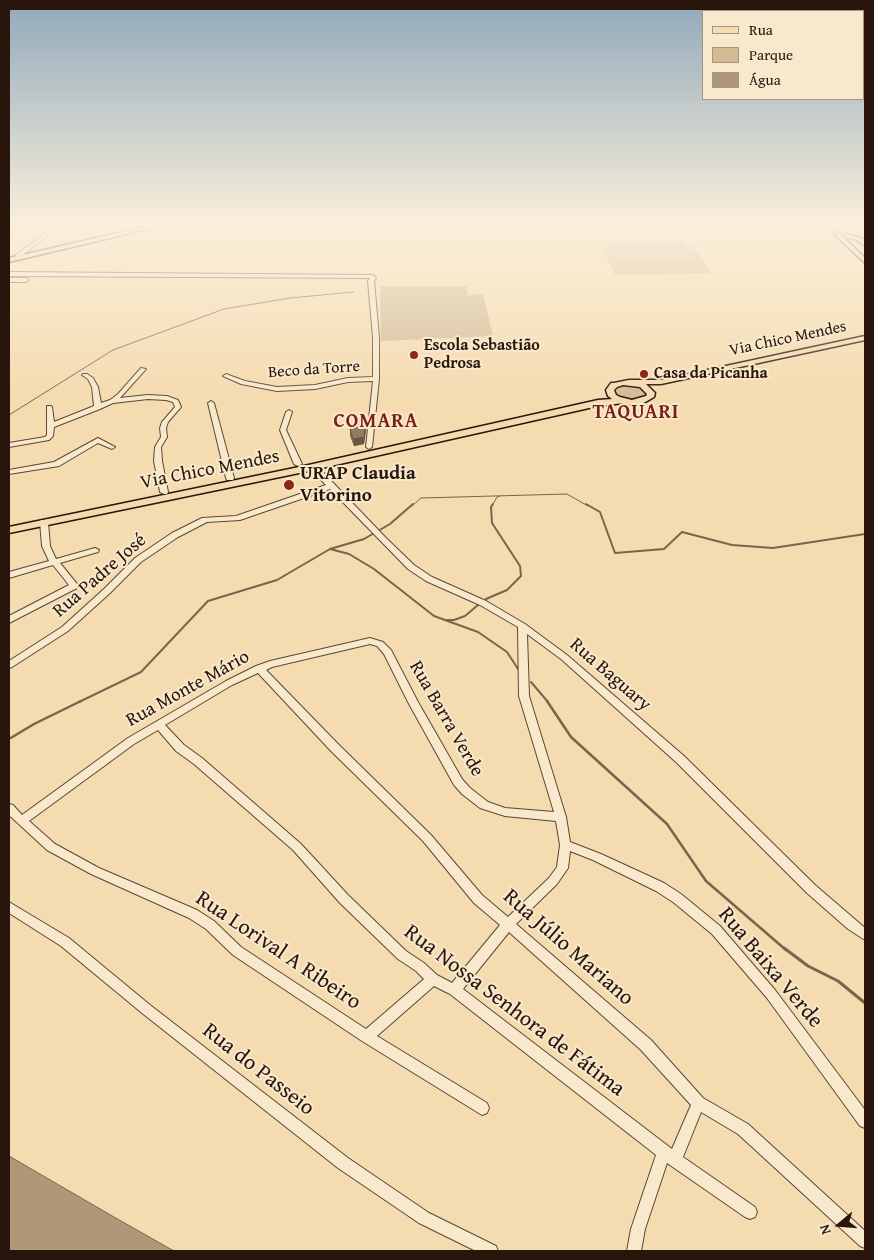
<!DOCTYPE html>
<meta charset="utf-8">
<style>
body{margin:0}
#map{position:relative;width:874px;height:1260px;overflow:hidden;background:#f5dbb0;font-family:"Gentium Book Plus",serif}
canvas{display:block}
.frame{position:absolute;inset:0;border:10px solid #28160c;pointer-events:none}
.legend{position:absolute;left:702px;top:10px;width:162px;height:90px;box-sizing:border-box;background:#f8e8cc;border:1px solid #a5947f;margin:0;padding:6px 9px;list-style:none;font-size:15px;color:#28160c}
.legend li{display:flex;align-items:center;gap:10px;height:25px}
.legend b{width:25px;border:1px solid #a5947f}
.north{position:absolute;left:814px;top:1200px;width:50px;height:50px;-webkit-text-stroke:4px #f8e8cc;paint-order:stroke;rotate:252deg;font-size:14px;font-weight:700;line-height:20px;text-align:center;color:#28160c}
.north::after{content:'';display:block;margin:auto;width:18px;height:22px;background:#28160c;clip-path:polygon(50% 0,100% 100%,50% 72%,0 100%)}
</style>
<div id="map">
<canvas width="874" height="1260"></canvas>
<div class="frame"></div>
<ul class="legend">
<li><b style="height:6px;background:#f5dbb0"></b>Rua</li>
<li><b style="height:14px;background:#d2ba94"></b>Parque</li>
<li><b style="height:14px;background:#af9878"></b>Água</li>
</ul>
<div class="north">N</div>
</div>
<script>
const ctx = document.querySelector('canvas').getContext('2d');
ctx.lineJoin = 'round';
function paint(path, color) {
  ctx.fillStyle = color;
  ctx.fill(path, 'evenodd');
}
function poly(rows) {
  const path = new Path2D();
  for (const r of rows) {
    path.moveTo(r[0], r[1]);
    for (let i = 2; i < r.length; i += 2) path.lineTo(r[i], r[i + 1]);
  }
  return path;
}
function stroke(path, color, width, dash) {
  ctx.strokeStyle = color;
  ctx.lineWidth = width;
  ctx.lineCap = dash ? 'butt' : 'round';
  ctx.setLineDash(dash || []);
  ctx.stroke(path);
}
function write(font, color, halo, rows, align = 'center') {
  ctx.font = font + ' "Gentium Book Plus",serif';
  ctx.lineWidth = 4;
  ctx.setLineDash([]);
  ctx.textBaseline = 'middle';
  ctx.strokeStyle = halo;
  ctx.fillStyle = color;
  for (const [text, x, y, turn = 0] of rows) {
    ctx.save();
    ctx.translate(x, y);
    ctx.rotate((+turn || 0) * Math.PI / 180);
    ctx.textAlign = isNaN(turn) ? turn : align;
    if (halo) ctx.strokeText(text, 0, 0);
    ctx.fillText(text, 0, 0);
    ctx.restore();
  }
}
paint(poly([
 [662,240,663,242,683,242,686,246,693,246,711,273,615,275,602,248,608,248,606,244,626,243,625,241],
 [380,286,466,286,468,295,483,294,493,336,381,341],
 [627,385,642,388,648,395,640,401,625,400,617,396,616,390]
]), '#d2ba94');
const water = poly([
 [9,1156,114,1217,174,1251,9,1251,9,1156]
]);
paint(water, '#af9878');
stroke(water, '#79644d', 1);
stroke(poly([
 [9,415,113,350,224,309,290,298,354,292],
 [412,506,421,498,567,494,588,506],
 [492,506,497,497,500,496]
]), '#79644d', 1);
stroke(poly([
 [586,504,600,512,615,553,664,549,682,532,732,545,773,548,865,534],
 [330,549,349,554,374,569,434,616,478,632,507,652,520,672],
 [486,599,507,590,521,576,520,566,492,523,491,507,493,504],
 [445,620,454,620,465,616,478,605],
 [531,682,548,702],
 [79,702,141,672,208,601,277,580,330,549,364,539,390,524,413,504]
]), '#79644d', 2);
stroke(poly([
 [547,701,571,737,667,824,706,881,786,950],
 [9,739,34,724,81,701]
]), '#79644d', 2.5);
stroke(poly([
 [784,948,808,966,838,981,865,1003]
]), '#79644d', 3);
const minor = poly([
 [20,224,26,224,9,235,9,232,20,224],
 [57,224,62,224,20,257,16,257,16,255,57,224],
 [145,224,150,224,151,226,147,227,145,224],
 [9,272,373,275,376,278,374,281,379,337,379,379,372,447,369,449,366,447,373,381,348,382,315,389,277,391,241,384,223,376,226,374,245,381,277,387,315,385,348,378,373,377,373,337,368,281,370,278,9,276,9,272],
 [9,278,26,278,29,280,26,282,9,282,9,278],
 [141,368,146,369,120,398,148,395,167,396,178,400,181,407,168,422,166,428,167,437,161,447,162,461,168,492,167,494,164,494,160,492,154,461,155,447,161,437,160,428,162,422,175,407,173,402,166,400,148,399,113,403,100,409,54,427,53,436,49,440,9,447,9,443,45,437,47,435,47,406,51,406,52,407,54,422,94,406,92,387,88,379,82,375,83,374,87,374,93,378,98,387,101,403,110,400,118,394,141,368],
 [211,401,214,403,234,478,233,480,227,480,226,478,208,403,211,401],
 [289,410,292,412,286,430,302,464,298,466,294,464,280,430,286,412,289,410],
 [98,438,115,447,112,449,98,443,59,466,9,474,9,470,54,462,98,438],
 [310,465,316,465,386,538,414,565,432,577,486,601,525,624,567,655,684,756,815,885,865,928,865,940,848,929,807,893,676,762,561,659,527,634,529,696,566,817,570,842,601,854,664,883,681,894,720,926,775,990,865,1110,865,1128,860,1126,767,998,712,934,673,902,656,891,593,860,570,851,568,868,557,884,516,924,651,1040,703,1098,748,1124,865,1231,865,1248,860,1246,738,1134,701,1112,683,1157,755,1207,757,1212,755,1217,750,1219,745,1217,667,1163,645,1229,641,1251,627,1251,631,1229,656,1155,450,994,434,986,377,1036,487,1103,489,1108,487,1113,482,1115,362,1041,233,955,206,929,189,918,91,874,47,850,9,815,9,804,13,805,22,815,128,738,226,681,256,666,270,661,370,638,383,642,391,650,418,702,462,779,470,788,488,802,505,808,554,812,519,696,518,627,480,605,426,581,408,569,330,489,240,520,207,522,178,537,141,562,110,593,68,631,12,667,9,668,9,661,62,627,104,589,135,558,172,533,202,518,236,516,326,485,310,469,310,465],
 [370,644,377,646,384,654,408,702,454,785,462,794,480,808,505,816,556,821,560,845,557,867,549,878,508,917,482,895,431,835,339,745,266,670,272,667,370,644],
 [258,673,331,751,423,841,474,903,500,925,452,983,437,975,424,963,406,951,348,895,301,844,202,758,184,745,165,725,232,685,258,673],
 [158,730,176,751,194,764,293,850,340,903,398,959,416,971,424,979,366,1029,241,947,214,921,197,910,99,868,55,844,29,821,134,744,158,730],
 [509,932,641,1050,691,1105,672,1149,463,989,509,932],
 [41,520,44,520,48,522,50,546,56,559,95,548,99,550,98,552,60,563,77,584,78,586,77,588,9,623,9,616,69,585,53,565,9,578,9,572,49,561,42,546,40,522,41,520],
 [9,902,69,938,150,1005,348,1158,429,1213,496,1246,498,1251,476,1251,419,1223,338,1168,142,1013,61,946,9,913,9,902]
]);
const major = poly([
 [157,224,169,224,9,262,9,258,157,224],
 [828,224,834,224,841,235,865,258,865,263,837,237,828,224],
 [847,234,861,238,865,241,865,246,857,240,845,237,845,235,847,234],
 [865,336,865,340,661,384,646,384,655,393,654,397,640,405,632,406,624,403,598,406,304,472,9,533,9,527,304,466,598,400,612,399,608,396,606,390,611,383,614,383,629,380,661,380,865,336],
 [623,385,640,387,647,394,646,396,632,400,620,397,616,395,614,390,617,387,623,385]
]);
stroke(minor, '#5b4735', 2);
stroke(major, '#28160c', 3);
paint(minor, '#f8e8cc');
paint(major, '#f5dbb0');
paint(poly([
 [366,423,366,430,364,444,354,446,350,436,350,429,356,428]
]), '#7e6b53');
paint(poly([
 [366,423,366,430,364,444,354,446,353,439]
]), '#675744');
const building = poly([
 [357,423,366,423,364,437,353,439,350,429,356,428,357,423]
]);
paint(building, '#937c61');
stroke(building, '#675744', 1);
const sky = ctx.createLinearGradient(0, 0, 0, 401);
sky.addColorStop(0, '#91a9bb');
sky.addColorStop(0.56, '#faefdb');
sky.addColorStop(1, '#faefdb00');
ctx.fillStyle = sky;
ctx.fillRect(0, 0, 874, 401);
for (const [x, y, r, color] of [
 [414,355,5,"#8f2418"],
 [644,374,5,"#8f2418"],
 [289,485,6,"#8f2418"]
]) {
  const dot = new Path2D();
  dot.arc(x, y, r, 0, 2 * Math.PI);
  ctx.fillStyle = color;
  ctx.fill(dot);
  stroke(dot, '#f8e8cc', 2);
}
write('16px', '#28160c', '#f8e8cc', [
 ["Via Chico Mendes",788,339,-12],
 ["Beco da Torre",314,370,-4]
]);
write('bold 16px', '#28160c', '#f8e8cc', [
 ["Escola Sebastião",424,346],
 ["Pedrosa",424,364],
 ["Casa da Picanha",654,374]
], 'left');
write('19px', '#28160c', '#f8e8cc', [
 ["Via Chico Mendes",210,470,-11],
 ["Rua Padre José",100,576,-41],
 ["Rua Baguary",610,675,41],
 ["Rua Monte Mário",188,689,-29],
 ["Rua Barra Verde",446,719,60]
]);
write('bold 19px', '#28160c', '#f8e8cc', [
 ["URAP Claudia",300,474],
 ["Vitorino",300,496]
], 'left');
ctx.letterSpacing = '1px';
write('bold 20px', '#7a1f14', '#f8e8cc', [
 ["TAQUARI",636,413],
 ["COMARA",376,422]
]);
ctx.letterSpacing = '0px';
write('22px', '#28160c', '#f8e8cc', [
 ["Rua Júlio Mariano",568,948,41],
 ["Rua Lorival A Ribeiro",278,951,34],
 ["Rua Baixa Verde",770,968,50],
 ["Rua Nossa Senhora de Fátima",514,1011,37],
 ["Rua do Passeio",258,1070,38]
]);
</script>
